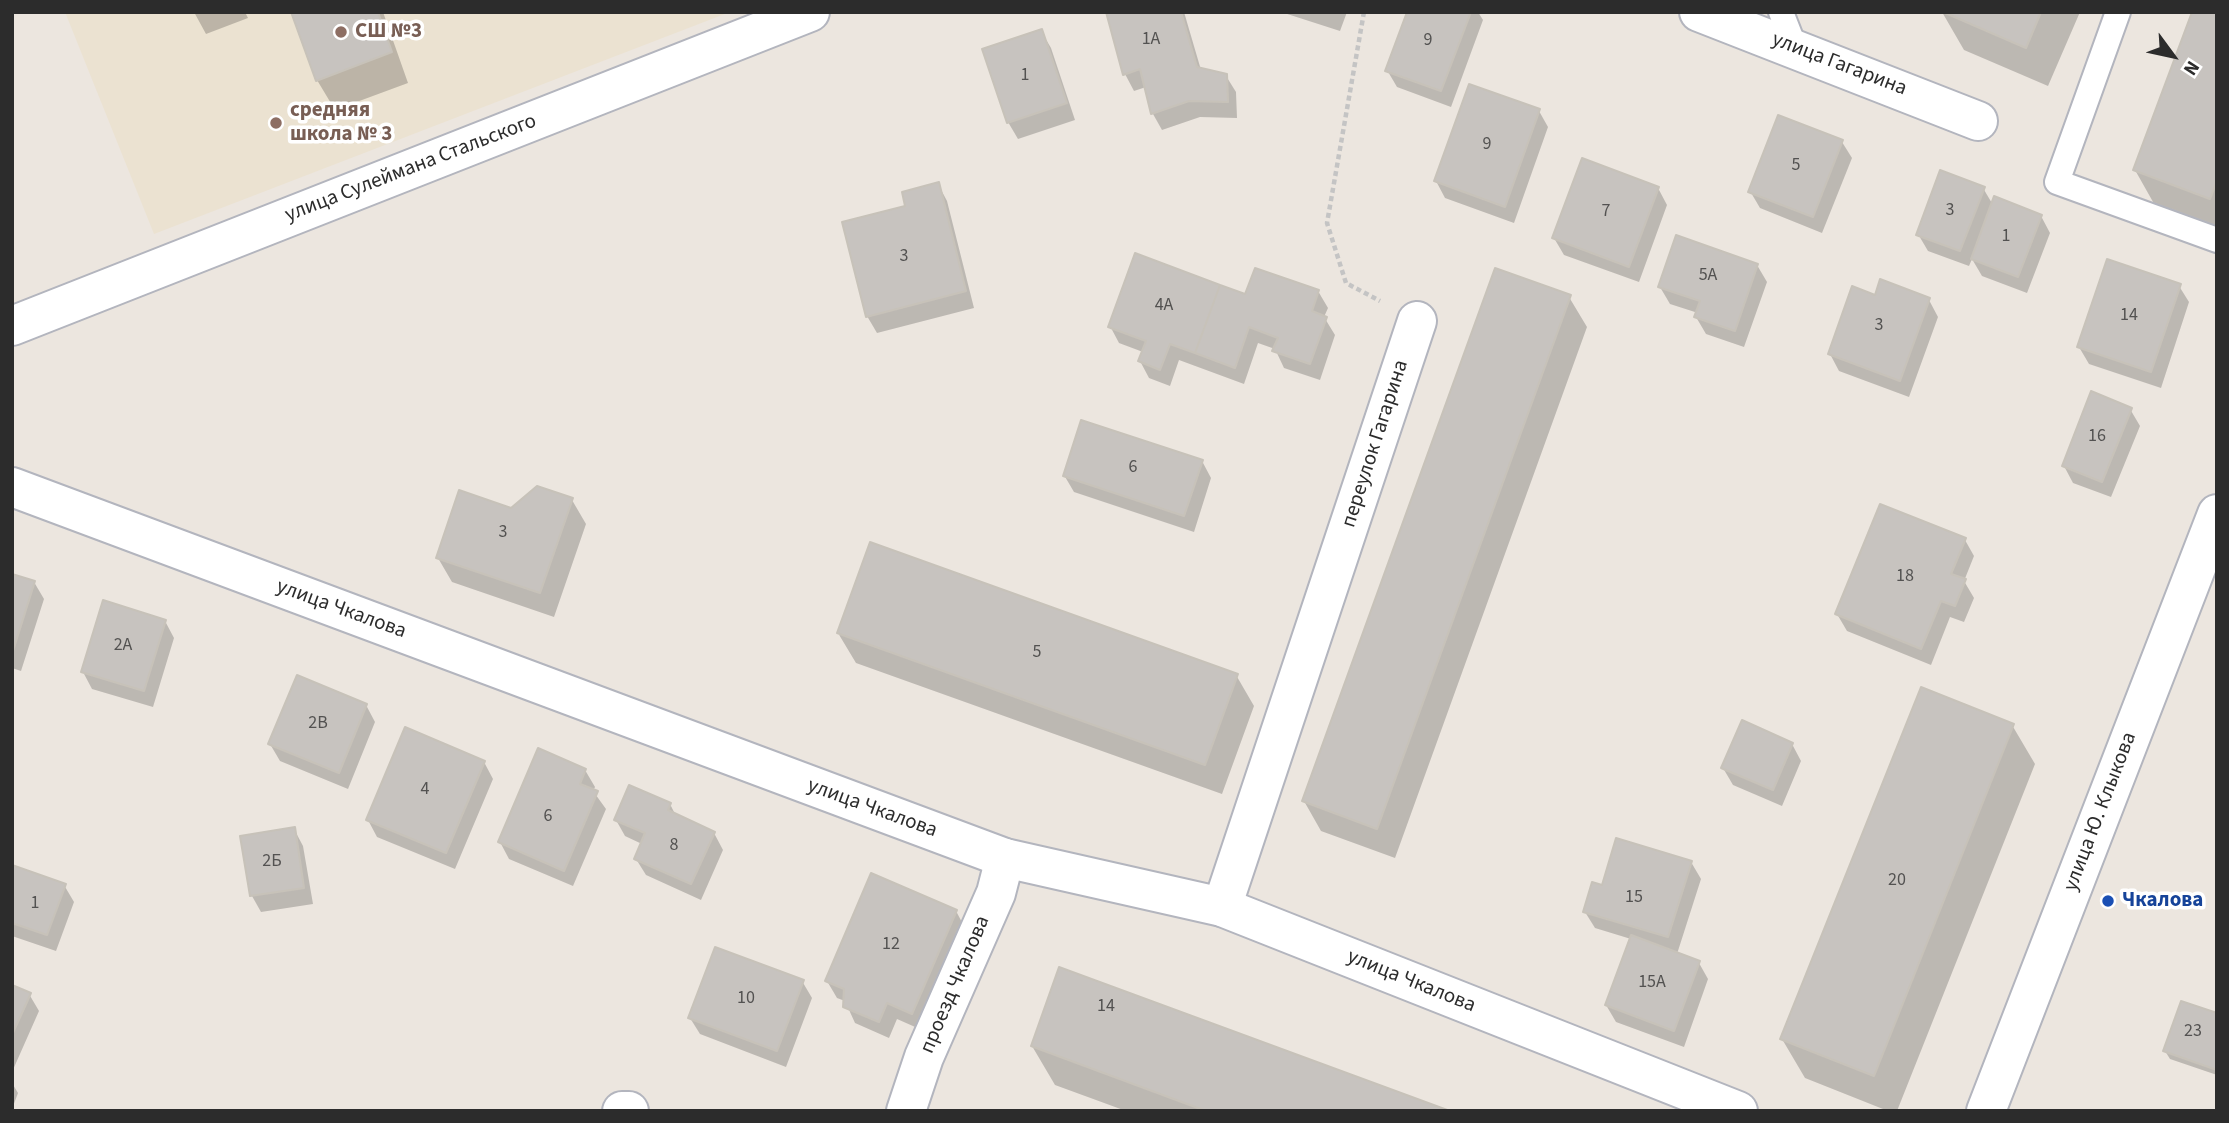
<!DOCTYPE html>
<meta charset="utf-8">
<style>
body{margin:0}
#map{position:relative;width:2229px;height:1123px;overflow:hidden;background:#ece6df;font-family:"Source Sans 3",sans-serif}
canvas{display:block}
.frame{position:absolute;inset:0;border:14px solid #2c2c2c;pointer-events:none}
.north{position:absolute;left:2138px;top:21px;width:70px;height:70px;-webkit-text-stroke:5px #fff;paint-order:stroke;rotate:123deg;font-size:19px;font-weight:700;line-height:28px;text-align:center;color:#2c2c2c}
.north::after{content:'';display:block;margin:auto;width:24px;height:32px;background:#2c2c2c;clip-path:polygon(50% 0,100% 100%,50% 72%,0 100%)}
</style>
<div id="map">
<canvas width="2229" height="1123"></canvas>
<div class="frame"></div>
<div class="north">N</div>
</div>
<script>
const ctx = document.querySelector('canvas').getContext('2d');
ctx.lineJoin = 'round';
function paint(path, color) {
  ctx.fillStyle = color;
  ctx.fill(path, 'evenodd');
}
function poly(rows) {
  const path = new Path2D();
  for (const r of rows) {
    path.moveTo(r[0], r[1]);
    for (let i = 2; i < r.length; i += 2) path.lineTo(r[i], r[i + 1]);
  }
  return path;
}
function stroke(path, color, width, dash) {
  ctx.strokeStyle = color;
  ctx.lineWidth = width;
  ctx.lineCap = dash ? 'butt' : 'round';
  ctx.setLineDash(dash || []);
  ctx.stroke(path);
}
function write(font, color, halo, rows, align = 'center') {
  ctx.font = font + ' "Source Sans 3",sans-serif';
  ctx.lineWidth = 7;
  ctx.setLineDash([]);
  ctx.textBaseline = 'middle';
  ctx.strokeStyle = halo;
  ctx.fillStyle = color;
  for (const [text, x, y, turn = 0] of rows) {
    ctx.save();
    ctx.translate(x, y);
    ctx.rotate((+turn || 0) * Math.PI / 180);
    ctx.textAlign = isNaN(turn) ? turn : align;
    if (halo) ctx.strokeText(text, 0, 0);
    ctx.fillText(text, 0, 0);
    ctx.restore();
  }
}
paint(poly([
 [65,12,730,12,154,234]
]), '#ebe2d1');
paint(poly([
 [194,12,245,12,248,18,206,34],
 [293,12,383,12,408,83,335,110,317,80],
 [1108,12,1184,12,1201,70,1226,76,1236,92,1237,118,1200,117,1162,130,1153,114,1146,87,1134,91,1125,74],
 [1281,12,1347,12,1340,31],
 [1409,12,1478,12,1483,20,1451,107,1397,87,1387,70],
 [1942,12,2080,12,2048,86,1964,50],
 [2217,12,2217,232,2157,209,2135,170],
 [1041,31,1051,48,1075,120,1018,139,1008,122],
 [1539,111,1548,127,1514,223,1445,198,1436,181],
 [1842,142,1852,158,1822,233,1760,208,1750,191],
 [938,184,947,201,974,308,877,333,867,316],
 [1658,188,1667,205,1639,282,1564,255,1554,238],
 [1983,188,1993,205,2041,216,2050,233,2027,293,1982,276,1972,259,1969,266,1928,251,1918,234],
 [1757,265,1767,282,1744,347,1706,334,1696,317,1698,313,1670,304,1660,287],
 [2179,286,2189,302,2161,388,2089,364,2079,347],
 [1318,291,1328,308,1324,317,1335,335,1320,380,1284,368,1275,349,1258,343,1244,384,1179,360,1170,386,1149,378,1140,361,1143,352,1119,343,1110,326,1246,297],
 [1569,297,1587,327,1395,858,1321,831,1304,801],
 [1876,297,1929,300,1938,317,1909,397,1839,371,1830,354],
 [2130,409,2140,426,2111,497,2073,483,2064,466],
 [1202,461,1211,478,1194,532,1074,492,1064,475],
 [572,500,586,524,554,617,452,582,438,558,511,510],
 [1965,540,1974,556,1964,581,1974,598,1964,622,1950,617,1931,665,1847,631,1837,614],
 [12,575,34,582,44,599,21,671,12,668],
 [165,621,174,638,153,707,92,689,83,672],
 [838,633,1236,675,1254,706,1222,794,856,663],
 [366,705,375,722,348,789,280,761,270,744],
 [2012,725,2035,764,1897,1111,1888,1111,1805,1078,1782,1039],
 [1792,744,1801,761,1782,806,1733,785,1723,768],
 [484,762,493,779,455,869,377,837,368,820],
 [585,770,595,787,593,791,606,809,573,886,509,859,500,842],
 [670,804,676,816,714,833,723,850,701,900,646,875,636,859,642,844,625,836,616,820],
 [294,829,303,846,313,904,261,912,252,896],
 [1691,862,1701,879,1677,954,1699,963,1708,979,1684,1047,1616,1022,1606,1005,1631,939,1595,928,1585,912,1603,887],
 [12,867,64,885,74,902,56,951,12,936],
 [956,911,965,928,922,1030,897,1019,889,1038,855,1023,845,1001,837,998,827,981],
 [802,981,812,998,786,1067,700,1034,690,1018],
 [12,987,29,994,39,1011,12,1072],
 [2217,1015,2217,1075,2170,1059,2165,1051],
 [1032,1046,1445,1111,1126,1111,1055,1085],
 [12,1083,18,1093,12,1109]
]), '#0003');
const building = poly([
 [291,12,378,12,392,52,316,81,291,12],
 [1106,12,1181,12,1197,67,1227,74,1228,102,1189,101,1151,114,1140,69,1123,75,1106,12],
 [1407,12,1471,12,1441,91,1385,71,1407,12],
 [1943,12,2041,12,2026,48,1943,12],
 [2192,12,2217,12,2217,181,2210,199,2133,170,2192,12],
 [1042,29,1067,103,1007,123,982,49,1042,29],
 [1469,84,1540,109,1505,207,1434,181,1469,84],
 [1778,115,1843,140,1813,217,1748,192,1778,115],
 [1582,158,1659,187,1629,267,1552,238,1582,158],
 [1940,170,1985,187,1960,251,1916,235,1940,170],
 [939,182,966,291,866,317,842,222,905,206,902,192,939,182],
 [1994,196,2042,215,2018,277,1971,259,1994,196],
 [1676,235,1758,264,1735,331,1694,317,1700,301,1658,287,1676,235],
 [1135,253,1220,285,1195,353,1170,344,1160,370,1138,361,1146,341,1108,327,1135,253],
 [2107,259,2181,284,2151,372,2077,347,2107,259],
 [1255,268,1319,290,1312,311,1327,317,1310,364,1272,351,1278,338,1249,327,1235,368,1195,353,1220,285,1245,294,1255,268],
 [1495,268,1571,295,1377,829,1302,801,1495,268],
 [1880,279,1930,298,1900,381,1828,354,1852,286,1875,295,1880,279],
 [2091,391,2132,408,2102,482,2062,466,2091,391],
 [1081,420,1203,460,1184,516,1063,476,1081,420],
 [537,486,573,498,540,593,436,558,459,490,511,508,537,486],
 [1880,504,1966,538,1951,574,1966,579,1955,606,1941,601,1921,649,1835,614,1880,504],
 [870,542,1238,674,1205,765,837,633,870,542],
 [12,574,35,581,12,654,12,574],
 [103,600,166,620,144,691,81,672,103,600],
 [297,675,367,704,339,773,268,744,297,675],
 [1921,687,2014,724,1874,1076,1780,1039,1921,687],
 [1742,720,1793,743,1773,790,1721,768,1742,720],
 [405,727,485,761,446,853,366,820,405,727],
 [538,748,586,769,580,784,598,791,564,871,498,842,538,748],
 [629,785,671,803,668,810,715,832,691,884,634,859,645,833,614,820,629,785],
 [295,827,304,888,250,896,240,836,295,827],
 [1616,838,1692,861,1668,937,1583,912,1592,882,1602,885,1616,838],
 [12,865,66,884,47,935,12,923,12,865],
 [871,873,957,910,912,1014,887,1003,879,1022,843,1007,844,989,825,981,871,873],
 [1631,935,1700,961,1674,1031,1605,1005,1631,935],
 [715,947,804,980,777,1051,688,1018,715,947],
 [1059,967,1450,1111,1206,1111,1031,1046,1059,967],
 [12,985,31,993,12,1035,12,985],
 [2181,1001,2217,1013,2217,1070,2163,1051,2181,1001]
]);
paint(building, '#c7c3bf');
stroke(building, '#c7c2b9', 2);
const service = poly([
 [1781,12,1795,48],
 [2118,12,2057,182,2217,240]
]);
const minor = poly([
 [1699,12,1978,121],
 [12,326,810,12],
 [1222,907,1417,321],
 [622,1111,629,1111],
 [906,1111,924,1057,996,893,1005,858]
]);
const tertiary = poly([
 [12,487,1005,858,1222,907,1738,1111]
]);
const secondary = poly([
 [1986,1111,2217,514]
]);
stroke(service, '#b3b5be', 28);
stroke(minor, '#b3b5be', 42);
stroke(tertiary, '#b3b5be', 42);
stroke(secondary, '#b3b5be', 42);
stroke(poly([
 [1364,12,1327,223,1346,283,1380,301]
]), '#c4c4c4', 4.5, [5, 3.5]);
stroke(service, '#fff', 24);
stroke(minor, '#fff', 38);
stroke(tertiary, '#fff', 38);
stroke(secondary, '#fff', 38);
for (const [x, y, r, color] of [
 [341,32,7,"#8d6e63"],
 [276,123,7,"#8d6e63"],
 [2108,901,7,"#1a4fb4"]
]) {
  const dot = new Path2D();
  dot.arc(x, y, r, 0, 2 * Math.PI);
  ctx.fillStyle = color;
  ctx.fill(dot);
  stroke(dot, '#fff', 2.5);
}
write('18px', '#535251', null, [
 ["1А",1151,40],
 ["9",1428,41],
 ["1",1025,76],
 ["9",1487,145],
 ["5",1796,166],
 ["3",1950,211],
 ["7",1606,212],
 ["1",2006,237],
 ["3",904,257],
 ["5А",1708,276],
 ["4А",1164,306],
 ["14",2129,316],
 ["3",1879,326],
 ["16",2097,437],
 ["6",1133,468],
 ["3",503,533],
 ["18",1905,577],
 ["2А",123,646],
 ["5",1037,653],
 ["2В",318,724],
 ["4",425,790],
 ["6",548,817],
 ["8",674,846],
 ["2Б",272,862],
 ["20",1897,881],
 ["15",1634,898],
 ["1",35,904],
 ["12",891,945],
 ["15А",1652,983],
 ["10",746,999],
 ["14",1106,1007],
 ["23",2193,1032]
]);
write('bold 21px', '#785e54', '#fff', [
 ["СШ №3",355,32],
 ["средняя",290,111],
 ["школа № 3",290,135]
], 'left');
write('21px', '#2c2c2c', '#fff', [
 ["улица Гагарина",1839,65,21],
 ["улица Сулеймана Стальского",411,169,-21],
 ["переулок Гагарина",1376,444,-72],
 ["улица Чкалова",341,610,20],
 ["улица Чкалова",872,809,20],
 ["улица Ю. Клыкова",2101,812,-69],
 ["улица Чкалова",1411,982,22],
 ["проезд Чкалова",956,985,-67]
]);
write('bold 21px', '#164399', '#fff', [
 ["Чкалова",2122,901]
], 'left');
</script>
